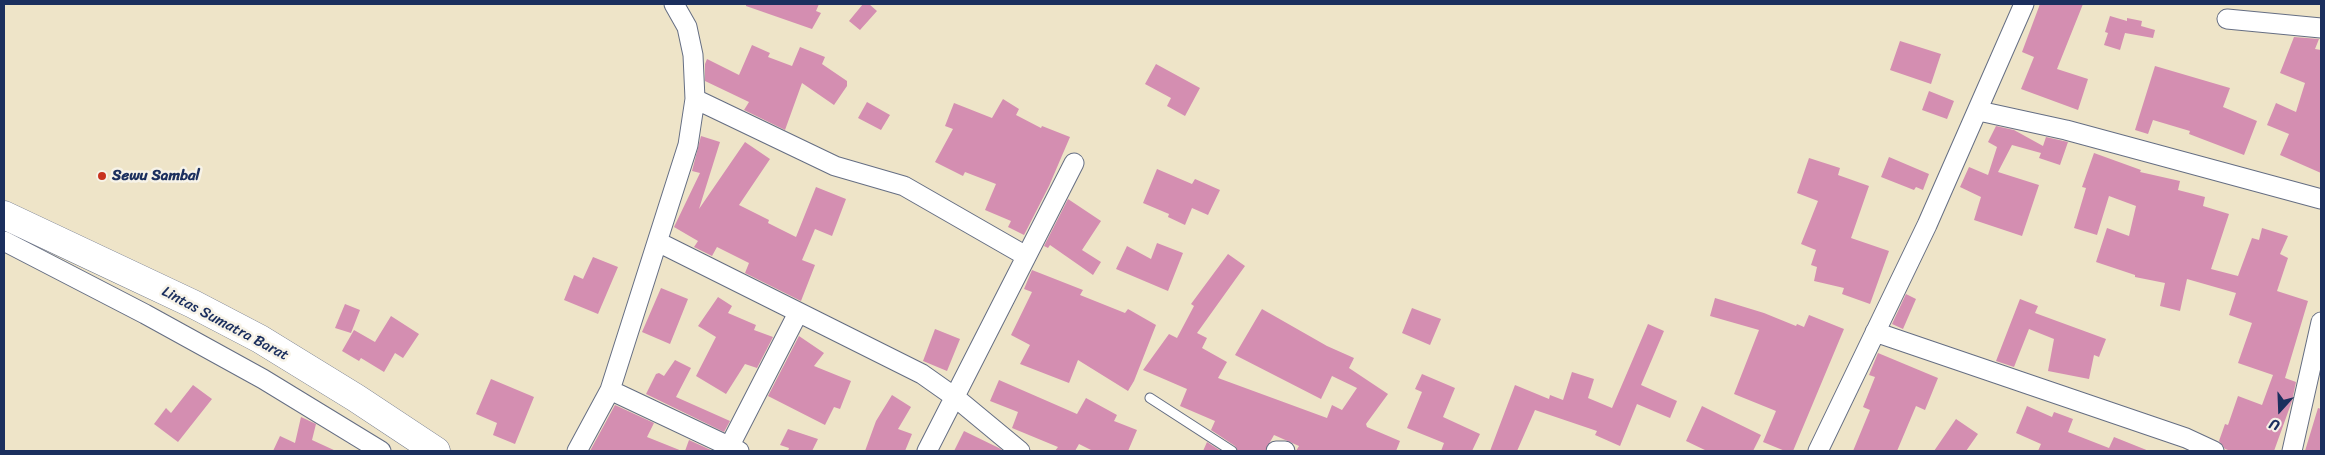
<!DOCTYPE html>
<style>
body{margin:0}
#map{position:relative;width:2325px;height:455px;overflow:hidden;background:#eee4c8;font-family:Sriracha,sans-serif}
canvas{display:block}
.frame{position:absolute;inset:0;border:5px solid #1b2f5e;pointer-events:none}
.north{position:absolute;left:2255px;top:385px;width:50px;height:50px;-webkit-text-stroke:4px #f7f3e8;paint-order:stroke;rotate:200deg;font-size:14px;font-weight:700;line-height:20px;text-align:center;color:#1b2f5e}
.north::after{content:'';display:block;margin:auto;width:18px;height:22px;background:#1b2f5e;clip-path:polygon(50% 0,100% 100%,50% 72%,0 100%)}
</style>
<div id="map">
<canvas width="2325" height="455"></canvas>
<div class="frame"></div>
<div class="north">U</div>
</div>
<script>
const ctx = document.querySelector('canvas').getContext('2d');
ctx.lineJoin = 'round';
function paint(path, color) {
  ctx.fillStyle = color;
  ctx.fill(path, 'evenodd');
}
function poly(rows) {
  const path = new Path2D();
  for (const r of rows) {
    path.moveTo(r[0], r[1]);
    for (let i = 2; i < r.length; i += 2) path.lineTo(r[i], r[i + 1]);
  }
  return path;
}
function stroke(path, color, width, dash) {
  ctx.strokeStyle = color;
  ctx.lineWidth = width;
  ctx.lineCap = dash ? 'butt' : 'round';
  ctx.setLineDash(dash || []);
  ctx.stroke(path);
}
function write(font, color, halo, rows, align = 'center') {
  ctx.font = font + ' Sriracha,sans-serif';
  ctx.lineWidth = 5;
  ctx.setLineDash([]);
  ctx.textBaseline = 'middle';
  ctx.strokeStyle = halo;
  ctx.fillStyle = color;
  for (const [text, x, y, turn = 0] of rows) {
    ctx.save();
    ctx.translate(x, y);
    ctx.rotate((+turn || 0) * Math.PI / 180);
    ctx.textAlign = isNaN(turn) ? turn : align;
    if (halo) ctx.strokeText(text, 0, 0);
    ctx.fillText(text, 0, 0);
    ctx.restore();
  }
}
paint(poly([
 [746,4,819,4,816,11,821,13,812,29,746,6],
 [863,4,869,4,877,11,860,30,849,21],
 [2040,4,2083,4,2057,69,2088,79,2078,110,2021,89,2034,57,2022,52],
 [2110,16,2127,21,2127,18,2142,21,2141,26,2155,30,2153,38,2125,33,2120,50,2104,45,2108,33,2105,32],
 [2294,37,2319,39,2315,49,2321,50,2321,173,2280,155,2289,134,2267,125,2276,103,2296,112,2305,83,2280,73],
 [1900,41,1941,54,1931,84,1890,70],
 [752,45,770,53,768,57,792,66,800,47,825,57,822,64,847,81,847,86,834,105,802,83,785,130,744,110,749,102,705,81,705,64,707,59,739,75],
 [1156,64,1200,88,1185,116,1167,106,1171,98,1145,84],
 [2155,66,2230,88,2223,107,2257,121,2244,155,2189,134,2190,131,2153,120,2148,134,2135,130],
 [1929,91,1954,101,1947,119,1922,110],
 [1003,99,1019,109,1016,115,1041,128,1042,126,1070,137,1049,186,1024,235,1008,227,1011,221,985,210,996,184,965,172,963,176,935,162,953,129,945,126,954,103,992,118],
 [867,102,890,115,881,130,858,118],
 [1996,126,2014,130,2043,146,2046,137,2068,142,2060,165,2039,158,2041,153,2012,145,1998,172,2039,185,2022,236,1974,220,1981,197,1960,187,1969,167,1988,175,1997,147,1988,142],
 [701,136,720,142,699,209,745,142,770,159,739,205,769,220,768,223,796,237,816,187,846,199,832,236,815,229,802,260,815,265,801,301,745,273,749,263,717,247,712,256,694,247,698,241,674,227,700,173,692,171],
 [2094,153,2141,170,2140,172,2180,181,2178,190,2205,197,2203,206,2229,214,2211,269,2238,276,2252,238,2259,240,2262,228,2288,236,2280,254,2288,258,2277,291,2308,301,2285,378,2296,382,2292,401,2274,451,2231,451,2225,449,2219,441,2225,424,2228,425,2238,396,2262,405,2273,375,2238,363,2252,323,2229,315,2236,293,2187,279,2180,311,2160,306,2165,283,2135,277,2135,275,2096,262,2107,228,2129,236,2136,206,2109,196,2097,235,2074,228,2086,188,2082,187],
 [1889,157,1929,174,1923,190,1916,187,1914,190,1881,177],
 [1809,158,1840,168,1838,175,1869,186,1851,238,1889,251,1870,304,1842,294,1844,288,1814,281,1817,267,1811,265,1816,250,1801,244,1818,201,1797,193],
 [1157,169,1192,184,1195,179,1220,190,1208,215,1192,208,1185,225,1168,217,1169,214,1143,203],
 [1068,199,1101,221,1082,250,1101,262,1093,275,1050,245,1048,248,1044,246],
 [1157,243,1183,253,1168,291,1116,269,1127,246,1151,259],
 [1228,254,1245,266,1197,333,1207,338,1202,348,1227,362,1218,378,1327,418,1332,405,1342,410,1357,388,1332,376,1321,399,1235,355,1262,309,1327,346,1354,358,1349,368,1388,394,1366,424,1367,427,1400,441,1396,451,1296,451,1299,446,1274,435,1265,451,1238,451,1235,446,1211,430,1215,421,1180,406,1187,389,1143,370,1169,334,1177,338,1194,306,1191,304],
 [593,257,618,267,598,314,564,300,574,275,583,279],
 [1032,270,1083,290,1080,295,1125,313,1128,309,1156,325,1134,381,1128,391,1078,360,1069,383,1020,364,1030,345,1011,335,1032,292,1024,289],
 [661,288,688,299,670,344,642,332],
 [1906,294,1916,299,1903,329,1892,324],
 [718,297,732,306,728,313,756,325,754,330,773,337,757,368,745,364,726,394,696,376,716,337,698,326],
 [1715,298,1764,313,1796,326,1797,324,1804,327,1809,315,1844,329,1793,451,1785,451,1763,442,1776,411,1734,394,1759,330,1710,316],
 [2020,299,2038,306,2035,313,2106,339,2099,357,2094,355,2089,379,2048,371,2054,339,2029,329,2014,367,1996,361],
 [345,304,360,310,351,333,335,328],
 [1412,308,1441,319,1430,345,1402,333],
 [391,316,419,334,403,358,395,353,384,372,361,358,359,361,342,351,354,330,375,342],
 [1648,324,1664,331,1641,385,1677,401,1670,418,1637,404,1620,446,1595,435,1597,431,1535,410,1517,451,1490,451,1515,385,1549,399,1550,395,1563,400,1572,372,1594,379,1588,398,1612,408],
 [935,329,960,339,947,371,923,361],
 [799,336,824,353,814,366,851,381,840,409,834,407,825,425,768,396],
 [1878,353,1938,378,1925,410,1916,406,1897,451,1853,451,1870,410,1863,407,1875,377,1869,375],
 [675,360,691,368,676,397,730,421,724,432,646,394,656,374,659,373,664,376],
 [1422,374,1455,388,1443,417,1480,434,1472,451,1441,451,1444,443,1407,428,1422,392,1415,389],
 [491,379,534,397,515,444,493,435,497,423,476,414],
 [999,380,1077,414,1086,398,1117,415,1114,421,1137,430,1128,451,1093,451,1079,444,1075,451,1055,451,1058,447,1012,428,1018,412,990,401],
 [193,385,212,399,178,442,154,424,166,408,171,413],
 [892,395,911,407,898,429,912,434,905,451,865,451,876,421],
 [615,405,654,423,647,437,682,451,590,451],
 [1702,406,1761,435,1753,451,1707,451,1686,441],
 [2027,406,2052,417,2054,412,2073,419,2068,432,2109,448,2114,437,2149,451,2038,451,2041,444,2016,433],
 [2318,408,2321,409,2321,451,2305,451],
 [301,417,316,424,312,440,336,451,273,451,280,436,295,443],
 [1956,419,1978,434,1966,451,1934,451],
 [788,429,818,439,812,451,788,451,789,448,780,445],
 [964,431,999,448,1003,451,954,451],
 [689,440,713,451,685,451],
 [1207,442,1221,451,1203,451]
]), '#d48eb1');
const lane = poly([
 [1150,398,1232,451]
]);
const street = poly([
 [2227,19,2321,28],
 [695,99,835,166,904,186,1026,256],
 [1979,111,2066,130,2321,199],
 [4,241,145,314,263,379,381,451],
 [658,242,922,374,956,398,1020,451],
 [1875,332,2186,438,2214,451],
 [610,390,739,451],
 [577,451,610,390,688,145,695,99,693,55,687,27,674,4],
 [727,451,798,313],
 [927,451,1074,163],
 [1276,451,1285,451],
 [1818,451,1927,225,2024,4],
 [2292,451,2321,322]
]);
const highway = poly([
 [4,215,193,304,260,339,356,398,436,451]
]);
stroke(lane, '#656e83', 11);
stroke(street, '#656e83', 21);
stroke(highway, '#656e83', 29);
stroke(lane, '#fff', 9);
stroke(street, '#fff', 19);
stroke(highway, '#fff', 28);
for (const [x, y, r, color] of [
 [102,176,5,"#c8321e"]
]) {
  const dot = new Path2D();
  dot.arc(x, y, r, 0, 2 * Math.PI);
  ctx.fillStyle = color;
  ctx.fill(dot);
  stroke(dot, '#f7f3e8', 2);
}
write('bold 15px', '#1b2f5e', '#f7f3e8', [
 ["Sewu Sambal",112,176]
], 'left');
write('15px', '#1b2f5e', '#f7f3e8', [
 ["Lintas Sumatra Barat",225,324,28]
]);
</script>
